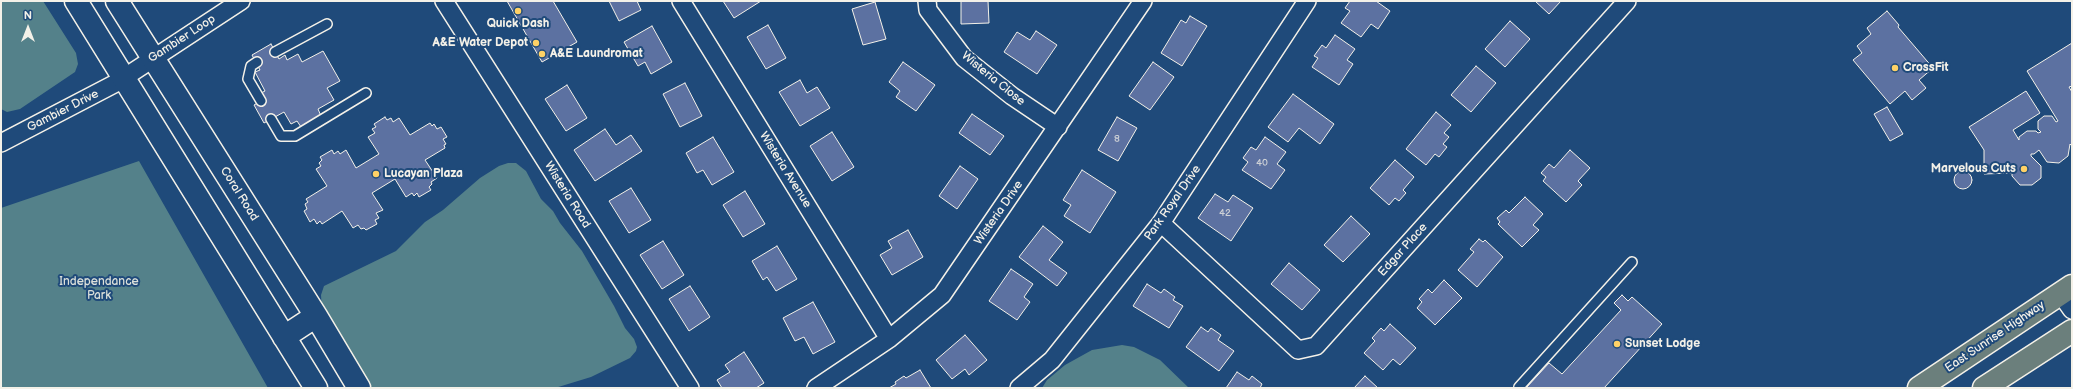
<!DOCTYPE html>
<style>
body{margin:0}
#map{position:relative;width:2073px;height:389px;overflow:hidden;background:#1f4a7a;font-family:"Balsamiq Sans",sans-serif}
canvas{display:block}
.frame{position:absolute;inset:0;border:2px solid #f4f1e8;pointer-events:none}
.north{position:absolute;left:8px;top:8px;width:40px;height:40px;-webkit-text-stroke:3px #1f4a7a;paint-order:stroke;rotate:0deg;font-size:11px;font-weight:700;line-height:16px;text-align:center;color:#f4f1e8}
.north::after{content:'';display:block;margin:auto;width:14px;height:18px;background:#f4f1e8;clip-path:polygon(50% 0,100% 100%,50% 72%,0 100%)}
</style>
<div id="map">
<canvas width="2073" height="389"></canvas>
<div class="frame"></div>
<div class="north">N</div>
</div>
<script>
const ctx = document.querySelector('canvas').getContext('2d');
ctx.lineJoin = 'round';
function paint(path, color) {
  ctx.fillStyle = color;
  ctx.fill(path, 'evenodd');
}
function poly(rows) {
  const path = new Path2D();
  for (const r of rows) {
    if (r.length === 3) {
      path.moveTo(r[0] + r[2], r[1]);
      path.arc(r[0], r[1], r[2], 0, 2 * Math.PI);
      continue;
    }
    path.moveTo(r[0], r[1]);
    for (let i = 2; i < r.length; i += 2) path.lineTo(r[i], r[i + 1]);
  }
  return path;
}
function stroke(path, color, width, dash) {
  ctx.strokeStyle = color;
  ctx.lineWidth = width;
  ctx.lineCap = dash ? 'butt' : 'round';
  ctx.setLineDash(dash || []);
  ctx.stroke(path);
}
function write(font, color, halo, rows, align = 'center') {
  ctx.font = font + ' "Balsamiq Sans",sans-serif';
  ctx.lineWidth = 4;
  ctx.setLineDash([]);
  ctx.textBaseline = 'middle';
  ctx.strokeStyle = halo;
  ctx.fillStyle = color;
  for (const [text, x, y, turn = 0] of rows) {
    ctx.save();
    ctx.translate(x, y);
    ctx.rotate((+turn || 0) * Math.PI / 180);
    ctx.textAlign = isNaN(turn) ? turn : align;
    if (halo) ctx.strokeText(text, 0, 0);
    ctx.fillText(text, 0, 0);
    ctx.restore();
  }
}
paint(poly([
 [1,1,43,1,76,53,78,64,75,72,20,109,7,112,1,109],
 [139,161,268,388,1,388,1,208],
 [508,163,516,163,526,171,541,199,553,211,560,223,582,251,614,306,625,328,634,339,637,347,636,351,630,358,591,377,555,388,372,388,333,336,322,312,321,295,324,286,396,251,425,222,443,210,480,178,499,166],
 [1122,345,1134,347,1160,360,1189,388,1042,388,1047,380,1065,365,1092,350]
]), '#54818a');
const building = poly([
 [507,1,553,1,577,42,542,62,507,1],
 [609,1,637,1,641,10,619,21,609,1],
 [723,1,761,1,734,18,723,1],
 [961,1,988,1,989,23,961,24,961,1],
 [1350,1,1376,1,1390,11,1378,29,1371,24,1361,37,1341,23,1350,11,1345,8,1350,1],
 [1535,1,1561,1,1549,14,1535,1],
 [875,2,886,39,863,45,852,9,875,2],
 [1887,11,1899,25,1898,27,1933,68,1919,80,1926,88,1912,100,1905,91,1890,104,1853,60,1862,53,1857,46,1871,34,1867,28,1887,11],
 [1190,16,1207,26,1182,66,1161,53,1181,20,1186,23,1190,16],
 [1510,21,1530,39,1505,67,1485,49,1510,21],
 [768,25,786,58,766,69,747,37,768,25],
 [652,26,672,62,651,74,645,62,638,66,624,42,652,26],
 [1036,31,1057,45,1037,74,1004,52,1017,32,1030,40,1036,31],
 [1335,35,1355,49,1347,60,1353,64,1339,85,1312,67,1318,58,1314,56,1322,45,1326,48,1335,35],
 [2072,43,2072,86,2069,87,2072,92,2072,146,2070,144,2068,156,2059,163,2047,162,2039,150,2034,154,2031,154,2031,156,2041,166,2041,178,2032,185,2020,185,2012,176,2012,173,1984,174,1984,150,1969,127,2026,91,2040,113,2013,130,2019,140,2019,137,2027,131,2036,131,2038,133,2041,132,2038,129,2038,121,2044,116,2052,116,2056,122,2058,121,2027,71,2072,43],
 [271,44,279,59,285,55,287,60,298,54,302,62,323,51,340,81,327,88,334,100,318,109,321,116,301,127,297,121,291,124,284,112,264,123,254,105,265,99,261,93,265,91,255,72,260,70,252,55,271,44],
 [903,62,935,85,916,111,896,97,900,91,889,82,903,62],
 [1153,62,1174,77,1150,110,1129,96,1153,62],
 [1476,66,1496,83,1471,112,1451,95,1476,66],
 [800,80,807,93,817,87,830,108,800,126,779,92,800,80],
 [685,83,702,116,680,127,663,94,685,83],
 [567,85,587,118,566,131,545,99,567,85],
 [1293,94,1334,124,1320,144,1299,128,1288,142,1268,127,1293,94],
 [1887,107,1903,134,1890,141,1874,114,1887,107],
 [1436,112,1451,125,1444,133,1449,137,1443,144,1447,147,1439,157,1435,154,1426,165,1406,149,1436,112],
 [972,114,1004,136,990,155,959,133,972,114],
 [385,117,387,120,391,118,393,122,399,118,410,135,430,123,432,126,434,124,437,129,441,127,447,137,443,139,446,144,444,145,445,148,425,160,437,178,431,182,432,184,429,187,431,190,419,197,417,193,414,196,412,193,406,197,395,179,372,193,383,210,376,213,379,218,375,220,377,224,366,230,364,228,361,229,358,225,353,228,342,211,322,224,320,221,317,224,314,219,310,222,304,211,307,209,305,204,308,202,306,199,327,186,316,169,321,166,319,163,322,160,320,157,332,150,334,154,338,151,340,154,346,150,356,168,379,154,368,137,375,133,372,129,376,127,374,124,385,117],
 [1117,117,1137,128,1118,161,1098,150,1117,117],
 [605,129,616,145,631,135,642,151,595,181,574,150,605,129],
 [832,132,854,167,832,181,810,146,832,132],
 [713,137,734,172,712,185,703,170,697,173,686,153,713,137],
 [1265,137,1286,152,1277,164,1285,170,1271,189,1242,170,1248,162,1243,158,1251,147,1256,150,1265,137],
 [1570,150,1590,168,1578,181,1582,185,1566,202,1543,181,1546,177,1541,173,1549,164,1554,168,1570,150],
 [1395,160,1414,177,1403,190,1406,193,1399,201,1395,198,1389,205,1370,188,1395,160],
 [960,166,978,179,957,209,939,196,960,166],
 [1082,170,1116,192,1090,233,1064,216,1071,205,1063,200,1082,170],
 [1963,180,9],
 [631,188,651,220,629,233,609,201,631,188],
 [745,191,765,224,743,237,723,205,745,191],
 [1215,194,1228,202,1233,195,1253,208,1231,241,1198,218,1215,194],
 [1525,197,1543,214,1533,225,1539,230,1522,247,1498,224,1500,222,1497,218,1506,210,1509,213,1525,197],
 [1351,216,1370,234,1343,262,1324,245,1351,216],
 [1043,226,1063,242,1049,260,1067,273,1057,286,1019,257,1043,226],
 [908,230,923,257,892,275,880,255,892,248,888,241,908,230],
 [1479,239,1483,242,1485,240,1503,257,1477,287,1458,270,1474,252,1470,249,1479,239],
 [663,241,684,275,662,289,640,255,663,241],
 [777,246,797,279,776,291,767,277,763,280,752,261,777,246],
 [1289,263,1320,290,1302,310,1271,284,1289,263],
 [1011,269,1033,284,1024,297,1030,302,1017,320,989,301,1011,269],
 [1444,280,1462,298,1435,325,1417,308,1422,302,1419,299,1428,289,1432,293,1444,280],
 [1147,284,1161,293,1164,289,1175,297,1173,300,1183,306,1169,328,1133,306,1147,284],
 [690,286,710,317,689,331,669,299,690,286],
 [1622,295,1628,301,1632,297,1662,324,1604,388,1526,388,1549,363,1562,374,1621,310,1614,303,1622,295],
 [813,302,835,342,813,354,804,337,795,341,783,318,813,302],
 [1390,324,1416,348,1400,365,1393,359,1383,370,1364,353,1375,341,1372,338,1381,328,1384,331,1390,324],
 [1201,327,1208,332,1211,328,1221,335,1218,340,1234,351,1219,371,1186,347,1201,327],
 [965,335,987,360,969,375,965,369,952,379,936,360,965,335],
 [744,352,764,383,756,388,722,388,717,380,730,372,725,365,744,352],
 [920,370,931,388,889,388,896,384,895,382,904,376,906,378,920,370],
 [1237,372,1249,380,1252,376,1262,384,1260,388,1226,388,1237,372],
 [1365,376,1378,388,1354,388,1365,376]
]);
paint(building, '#5c71a1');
stroke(building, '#f4f1e8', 1);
const service = poly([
 [275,52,327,24],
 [257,62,251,66,248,79,261,101],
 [271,119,281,136,295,136,366,93],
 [1520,388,1519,387,1632,262]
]);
const minor = poly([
 [444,1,690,388],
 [681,1,889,339],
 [927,1,928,10,964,58,1012,96,1058,127],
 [1,143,116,83,241,1],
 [1161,223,1298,350,1316,346,1627,1],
 [2060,293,2072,310],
 [816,388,889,339,942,295,1143,1],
 [1019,388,1052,360,1161,223,1307,1]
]);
const secondary = poly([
 [76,1,316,388],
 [117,1,316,316,359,388],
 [284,337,316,316]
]);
const primary = poly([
 [1919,388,2072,286],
 [1984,388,2072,331]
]);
stroke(service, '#f4f1e8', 12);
stroke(minor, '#f4f1e8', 20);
stroke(secondary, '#f4f1e8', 25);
stroke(primary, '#f4f1e8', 25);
stroke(service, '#1f4a7a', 9);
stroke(minor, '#1f4a7a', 17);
stroke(secondary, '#1f4a7a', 22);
stroke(primary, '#6b7f7c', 22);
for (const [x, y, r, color] of [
 [518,11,4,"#ffd166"],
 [536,43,4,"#ffd166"],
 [542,54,4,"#ffd166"],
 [1895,68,4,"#ffd166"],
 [2024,169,4,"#ffd166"],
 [376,174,4,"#ffd166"],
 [1617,344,4,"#ffd166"]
]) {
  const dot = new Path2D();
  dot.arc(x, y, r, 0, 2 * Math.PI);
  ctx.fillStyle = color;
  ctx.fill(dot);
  stroke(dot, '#1f4a7a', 1.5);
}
write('10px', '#ced1d6', null, [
 ["8",1117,139],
 ["40",1262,163],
 ["42",1225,213]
]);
write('bold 12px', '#f4f1e8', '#1f4a7a', [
 ["Quick Dash",518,24,"center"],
 ["A&E Water Depot",528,43,"right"],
 ["A&E Laundromat",550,54],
 ["CrossFit",1903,68],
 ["Marvelous Cuts",2016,169,"right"],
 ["Lucayan Plaza",384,174],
 ["Sunset Lodge",1625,344]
], 'left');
write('12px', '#f4f1e8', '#1f4a7a', [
 ["Gambier Loop",182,39,-33],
 ["Wisteria Close",993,79,39],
 ["Gambier Drive",63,111,-27],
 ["Wisteria Avenue",785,170,58],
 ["Coral Road",239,194,58],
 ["Wisteria Road",567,195,58],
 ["Park Royal Drive",1173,203,-55],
 ["Wisteria Drive",999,213,-55],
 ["Edgar Place",1403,250,-48],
 ["East Sunrise Highway",1995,337,-34]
]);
write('12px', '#dce0da', '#1f4a7a', [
 ["Independance",99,282],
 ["Park",99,296]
]);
</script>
